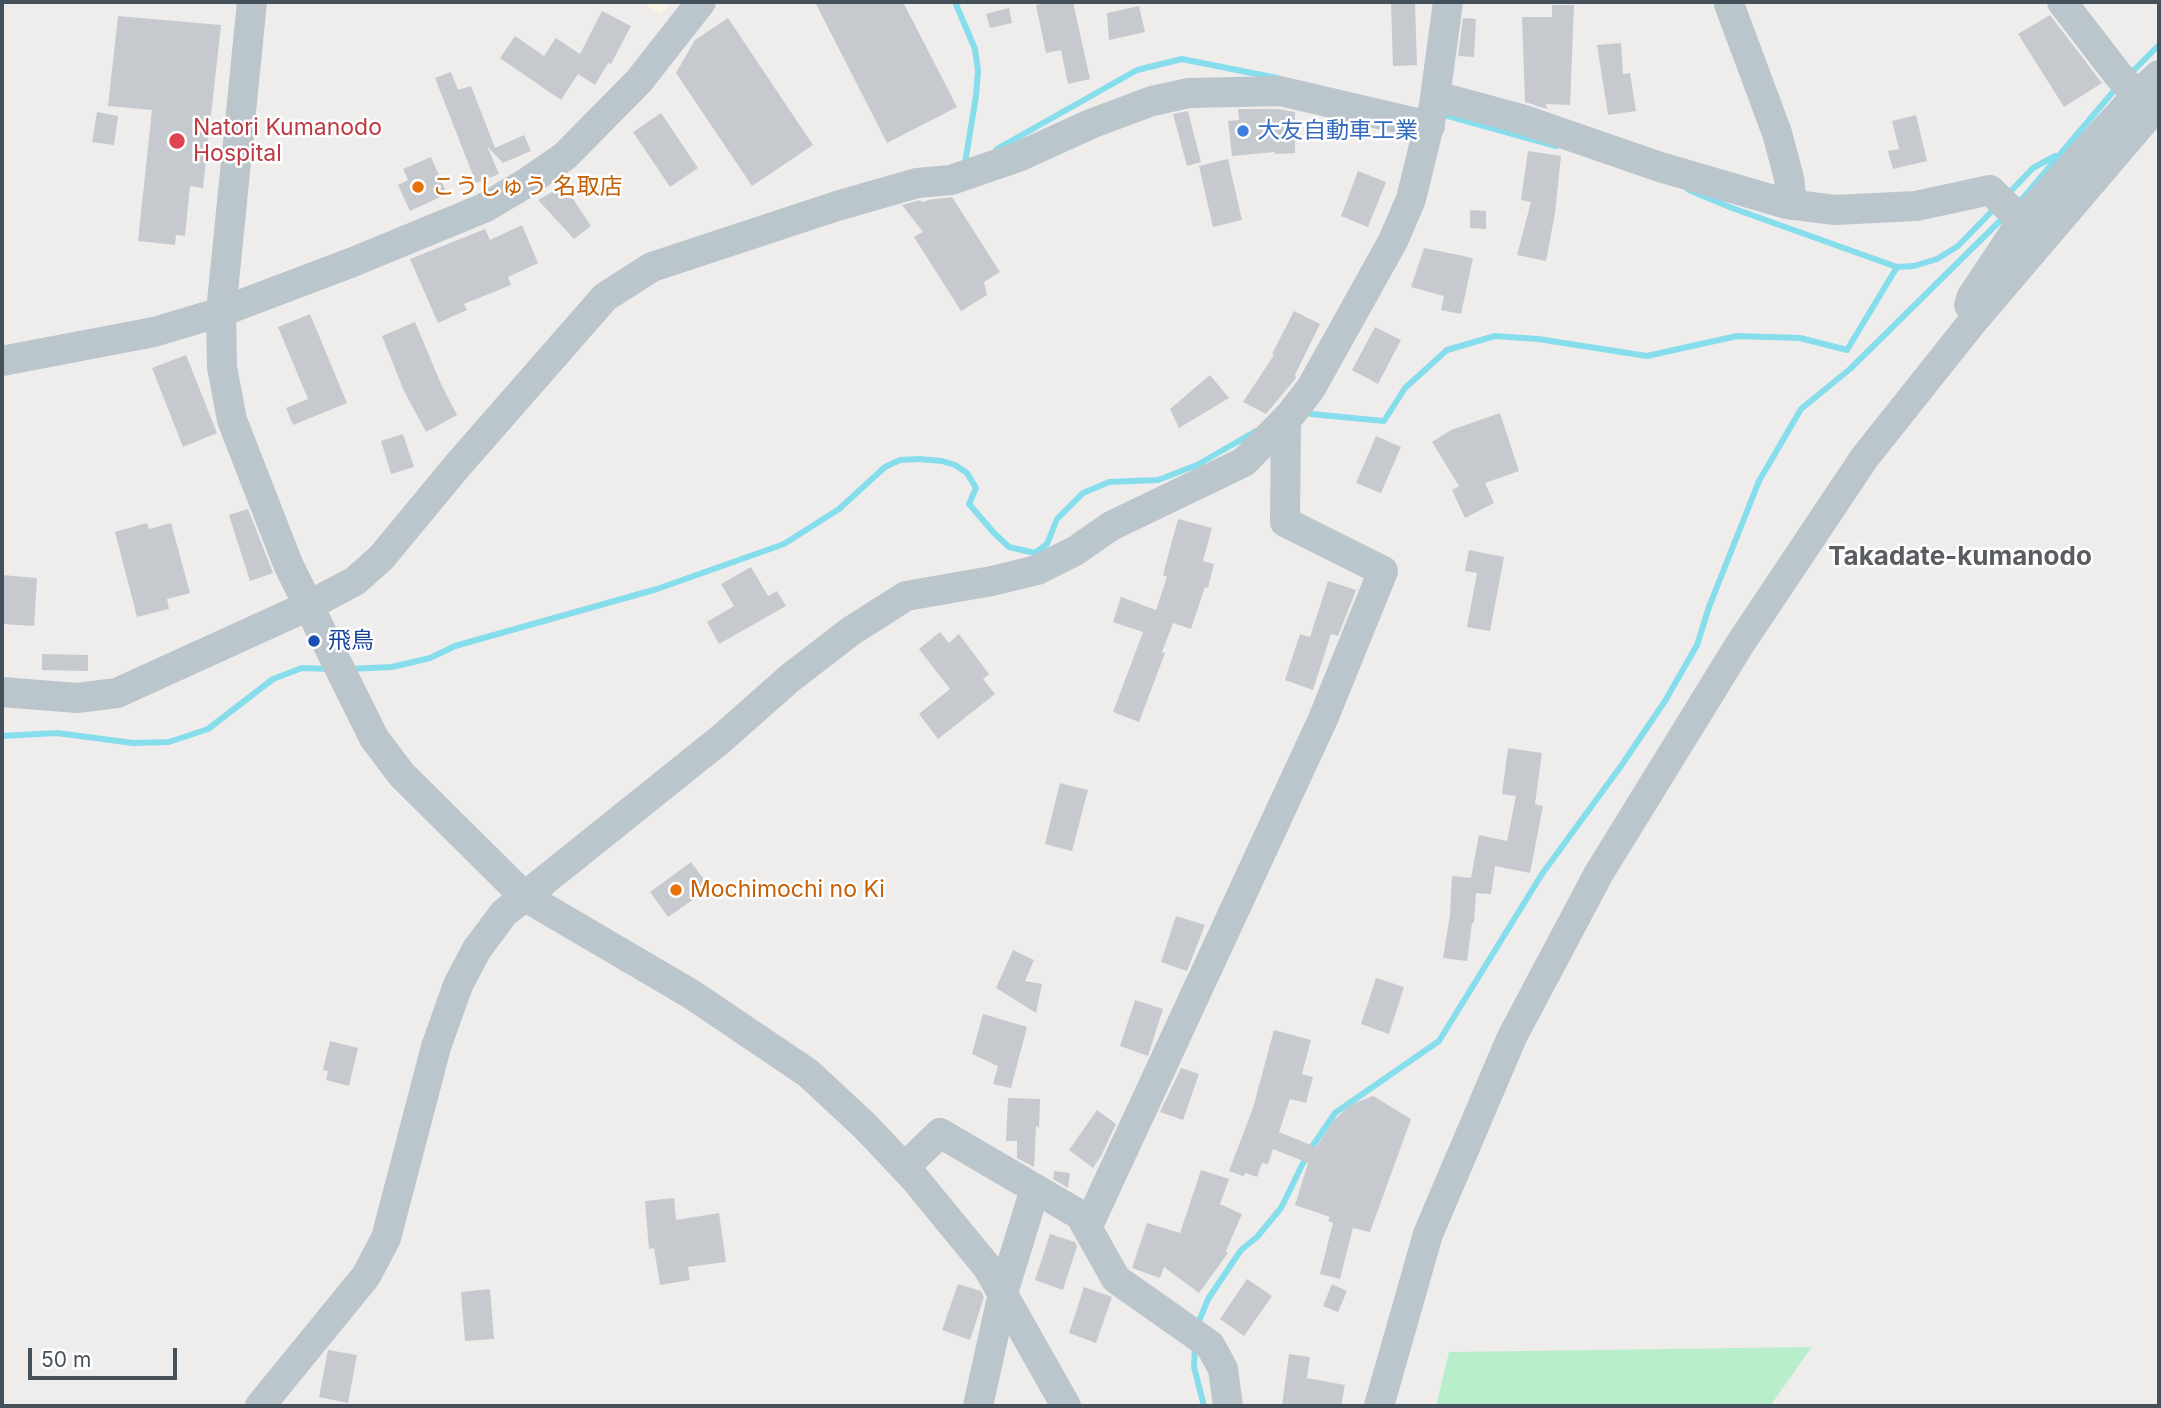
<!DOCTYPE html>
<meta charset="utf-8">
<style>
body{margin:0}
#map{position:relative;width:2161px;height:1408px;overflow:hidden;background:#efecec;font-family:Inter,sans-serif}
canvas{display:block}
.frame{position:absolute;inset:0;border:4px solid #45515a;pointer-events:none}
.scale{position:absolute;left:28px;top:1348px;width:149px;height:32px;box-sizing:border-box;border:4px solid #45515a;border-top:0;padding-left:9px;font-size:21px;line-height:24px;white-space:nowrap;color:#45515a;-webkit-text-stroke:5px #fff;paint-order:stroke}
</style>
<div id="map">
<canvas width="2161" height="1408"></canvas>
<div class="frame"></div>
<div class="scale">50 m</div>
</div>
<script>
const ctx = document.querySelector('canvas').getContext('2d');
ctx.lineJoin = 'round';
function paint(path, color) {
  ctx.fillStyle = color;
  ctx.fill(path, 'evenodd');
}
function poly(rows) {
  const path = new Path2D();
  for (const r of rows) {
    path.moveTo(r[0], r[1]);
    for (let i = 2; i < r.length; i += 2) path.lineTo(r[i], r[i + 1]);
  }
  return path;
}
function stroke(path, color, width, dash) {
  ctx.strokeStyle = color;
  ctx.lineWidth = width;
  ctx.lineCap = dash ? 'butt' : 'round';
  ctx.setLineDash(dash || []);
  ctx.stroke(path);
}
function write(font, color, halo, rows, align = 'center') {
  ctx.font = font + ' Inter,"Noto Sans JP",sans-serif';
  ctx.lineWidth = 5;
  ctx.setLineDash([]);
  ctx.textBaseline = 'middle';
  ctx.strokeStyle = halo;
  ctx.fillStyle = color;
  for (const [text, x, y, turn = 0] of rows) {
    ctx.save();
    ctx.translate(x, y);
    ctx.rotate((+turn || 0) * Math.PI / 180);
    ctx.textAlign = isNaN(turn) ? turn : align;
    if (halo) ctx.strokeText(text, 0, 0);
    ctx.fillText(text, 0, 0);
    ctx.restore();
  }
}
paint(poly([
 [642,2,670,2,660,15]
]), '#fbf3e4');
paint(poly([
 [1812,1347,1770,1406,1436,1406,1449,1352]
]), '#b9eeca');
stroke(poly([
 [955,2,975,49,978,70,976,96,965,163],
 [2128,76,2159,45],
 [1441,114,1556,146],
 [997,149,1137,70,1182,59,1277,78],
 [1689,190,1732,208,1897,267,1914,266,1937,259,1958,246,1995,208],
 [2007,195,2033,168,2055,156],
 [2018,204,2118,86],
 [1311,414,1384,421,1405,388,1447,350,1495,336,1538,339,1647,356,1737,336,1800,338,1847,350,1897,267],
 [348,669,392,667,430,658,455,646,657,589,784,544,839,509,885,467,900,460,919,459,942,461,955,465,967,473,976,488,969,504,994,533,1009,547,1035,553,1047,544,1057,519,1083,493,1109,482,1158,480,1197,465,1256,431],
 [2,736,57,733,133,743,169,742,208,729,273,679,302,668,330,669],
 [1198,1324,1208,1299,1241,1250,1257,1237,1281,1208,1309,1151,1335,1113,1439,1041,1542,874,1621,766,1665,701,1697,645,1709,607,1759,481,1801,409,1850,369,2005,216],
 [1195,1346,1194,1367,1204,1406]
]), '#86ddeb', 6);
paint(poly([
 [815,2,903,2,957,107,887,143],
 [1051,2,1073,2,1090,79,1068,84,1061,50,1046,53,1036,5],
 [1391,2,1415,2,1417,65,1393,66],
 [1552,5,1574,5,1570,105,1546,104,1547,109,1525,102,1522,17,1552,17],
 [1139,6,1145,32,1109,40,1107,13],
 [1009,8,1012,23,990,28,986,14],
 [602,11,631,26,611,64,608,63,595,85,578,74,561,100,500,58,515,36,544,56,556,38,580,54],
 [2050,15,2102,83,2064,107,2018,34],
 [118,16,221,25,203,188,190,186,185,236,176,235,175,245,138,241,152,110,108,106],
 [728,18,813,145,752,186,676,73,695,40],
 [1463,18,1476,19,1474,57,1458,56],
 [1621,43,1623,74,1630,73,1636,111,1608,115,1597,45],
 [451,72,458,90,471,86,495,148,524,135,531,151,503,163,487,146,499,174,476,183,435,78],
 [1238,109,1278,109,1295,112,1295,153,1275,154,1275,152,1232,156,1228,121,1239,120],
 [1188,111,1201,162,1187,166,1173,114],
 [97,112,118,116,114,145,92,142],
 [661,113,698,168,670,187,633,132],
 [1916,115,1927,161,1893,169,1888,151,1899,149,1892,121],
 [1528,151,1561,156,1555,213,1546,261,1517,255,1531,202,1521,200],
 [431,157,447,194,410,211,398,185,408,180,403,169],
 [1228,159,1242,220,1213,227,1199,166],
 [1358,171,1386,182,1368,227,1341,216],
 [564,185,591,226,574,239,538,200],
 [952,197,1000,272,984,282,987,295,961,311,914,237,923,232,902,205,920,200,923,202,928,200],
 [1470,210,1486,211,1486,229,1470,228],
 [522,225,538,263,508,277,511,285,464,304,467,310,438,323,410,259,485,229,490,240],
 [1424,248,1473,258,1461,314,1441,310,1444,296,1411,287],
 [1294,311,1320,324,1295,375,1296,378,1266,414,1243,402,1274,355,1272,354],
 [310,314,347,403,293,425,286,408,308,399,278,327],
 [415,322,441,384,457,415,426,432,404,391,382,336],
 [1375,327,1401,340,1378,384,1352,370],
 [186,355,217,433,183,447,152,368],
 [1210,375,1229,398,1179,428,1170,409],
 [1500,413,1519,471,1485,483,1494,503,1465,518,1452,490,1459,486,1432,442,1451,430],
 [403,434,414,467,391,474,381,441],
 [1376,436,1401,447,1381,493,1356,483],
 [248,509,273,573,250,581,229,515],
 [1178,519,1212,528,1203,561,1214,564,1208,588,1205,587,1191,629,1173,623,1162,652,1165,653,1139,722,1113,712,1143,632,1113,622,1121,597,1156,610,1167,577,1163,575],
 [147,523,149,529,171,523,190,593,167,599,169,609,137,617,115,532],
 [1469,550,1504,557,1490,631,1467,627,1477,573,1465,571],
 [751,567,768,596,777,591,786,606,719,644,707,622,734,606,721,584],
 [2,575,37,578,34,626,2,624],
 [1328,581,1356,590,1338,636,1331,634,1313,690,1285,680,1300,634,1310,637],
 [940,632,949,643,959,634,989,674,983,679,995,694,938,739,919,714,950,689,919,649],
 [42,654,88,655,88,671,42,670],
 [1508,748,1542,753,1535,804,1543,806,1530,873,1495,866,1491,894,1476,893,1474,923,1472,923,1467,961,1443,958,1450,915,1452,876,1471,878,1479,835,1507,841,1516,796,1502,794],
 [1060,783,1088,790,1072,851,1045,844],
 [691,862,710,888,668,917,650,892],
 [1176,916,1205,925,1187,971,1161,962],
 [1013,950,1034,960,1025,981,1042,984,1036,1013,996,988],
 [1376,978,1404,987,1389,1034,1361,1024],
 [1135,1000,1163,1009,1148,1056,1120,1046],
 [983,1014,1027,1027,1011,1088,993,1084,998,1066,972,1054],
 [1274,1030,1311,1040,1302,1074,1313,1077,1306,1103,1290,1099,1279,1132,1316,1147,1334,1120,1352,1104,1373,1096,1411,1119,1370,1232,1353,1228,1340,1279,1320,1274,1333,1223,1328,1221,1330,1217,1295,1205,1308,1163,1273,1149,1268,1164,1262,1163,1257,1177,1246,1173,1243,1176,1229,1171,1253,1108],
 [330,1041,358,1048,349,1086,326,1080,328,1071,323,1070],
 [1181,1068,1199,1074,1183,1120,1160,1112],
 [1008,1098,1040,1099,1039,1128,1036,1126,1034,1167,1017,1158,1017,1141,1006,1141],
 [1097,1110,1116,1124,1101,1156,1093,1168,1069,1150],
 [1201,1170,1229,1179,1220,1204,1242,1214,1226,1251,1228,1253,1199,1293,1164,1267,1160,1278,1132,1268,1147,1223,1180,1233],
 [1054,1171,1070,1173,1068,1188,1053,1179],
 [674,1198,676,1220,719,1213,726,1262,688,1267,690,1280,660,1285,654,1248,649,1249,645,1201],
 [1050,1234,1075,1242,1077,1246,1063,1290,1035,1280],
 [1247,1279,1272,1296,1244,1336,1220,1319],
 [958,1284,981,1291,984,1297,970,1340,942,1330],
 [1332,1284,1347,1291,1338,1312,1323,1306],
 [1084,1287,1112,1297,1096,1343,1069,1333],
 [490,1289,494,1339,465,1341,461,1292],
 [328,1350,357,1355,348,1403,319,1397],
 [1289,1354,1310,1357,1307,1378,1345,1385,1341,1406,1282,1406]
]), '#c6cacf');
stroke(poly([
 [252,2,221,312,222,367,232,420,288,564,374,738,402,775,524,896,691,994,808,1073,865,1126,915,1179,988,1268,1066,1406],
 [1729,4,1777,133,1789,178,1792,205],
 [2137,95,2159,75],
 [1436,96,1521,119,1660,167,1787,204,1835,210,1916,206,1990,190,2022,221,1972,296,1969,305],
 [2022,221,2137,95,2119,76,2062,2],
 [2,361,154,332,221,312,353,262,484,208,526,183,565,156,639,81,701,2],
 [2,692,77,698,117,693,308,606,355,581,381,558,458,465,605,297,652,267,837,206,917,183,951,180,1018,157,1093,123,1152,101,1189,93,1280,91,1430,126],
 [905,1167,940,1133,1080,1215,1116,1279,1210,1345,1223,1369,1228,1406],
 [1087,1228,1323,719,1383,571,1285,522,1286,420],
 [260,1406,366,1276,386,1238,436,1047,458,985,477,949,504,913,721,739,790,678,851,631,906,596,992,581,1037,570,1075,551,1111,526,1244,462,1291,414,1311,388,1393,241,1411,199,1434,105,1448,2],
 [978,1406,1003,1293,1035,1189],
 [1379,1406,1428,1234,1512,1037,1599,873,1740,644,1865,457,1974,320,2159,103]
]), '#bac5cc', 30);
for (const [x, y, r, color] of [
 [1243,131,7,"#3f7fe0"],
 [177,141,9,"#e0444e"],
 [418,187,7,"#e8710a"],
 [314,641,7,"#1a4fb4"],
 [676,890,7,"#e8710a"]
]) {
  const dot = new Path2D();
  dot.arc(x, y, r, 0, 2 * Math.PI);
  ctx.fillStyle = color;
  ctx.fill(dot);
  stroke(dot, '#fff', 2.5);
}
write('23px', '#be3a42', '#fff', [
 ["Natori Kumanodo",193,128],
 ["Hospital",193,154]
], 'left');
write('23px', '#366cbe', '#fff', [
 ["大友自動車工業",1257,131]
], 'left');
write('23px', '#c56008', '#fff', [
 ["こうしゅう 名取店",432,187],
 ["Mochimochi no Ki",690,890]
], 'left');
write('23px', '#164399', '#fff', [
 ["飛鳥",328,641]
], 'left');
write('bold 26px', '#595d61', '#fff', [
 ["Takadate-kumanodo",1960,557]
]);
</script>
